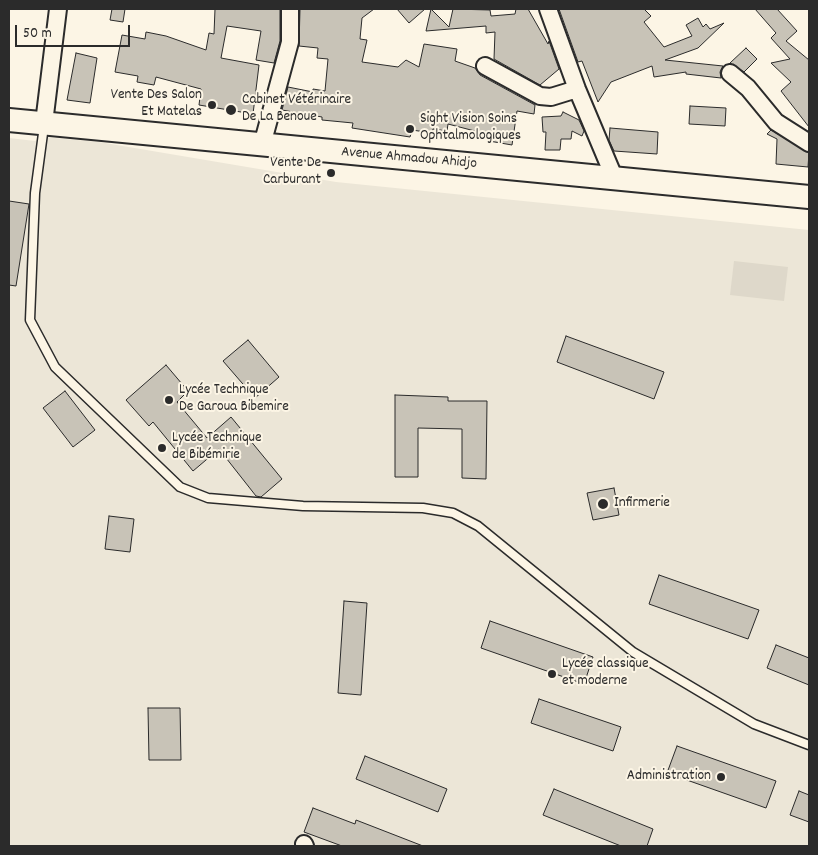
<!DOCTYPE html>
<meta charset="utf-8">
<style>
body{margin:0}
#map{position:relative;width:818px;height:855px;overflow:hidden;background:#fcf5e5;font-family:Dekko,sans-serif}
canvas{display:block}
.frame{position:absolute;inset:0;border:10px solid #2b2b2b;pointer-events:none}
.scale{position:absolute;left:15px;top:25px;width:115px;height:22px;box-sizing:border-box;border:2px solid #2b2b2b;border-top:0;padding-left:6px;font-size:15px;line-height:18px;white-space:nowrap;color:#2b2b2b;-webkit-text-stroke:4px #fcf5e5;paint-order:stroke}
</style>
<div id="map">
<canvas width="818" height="855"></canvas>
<div class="frame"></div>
<div class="scale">50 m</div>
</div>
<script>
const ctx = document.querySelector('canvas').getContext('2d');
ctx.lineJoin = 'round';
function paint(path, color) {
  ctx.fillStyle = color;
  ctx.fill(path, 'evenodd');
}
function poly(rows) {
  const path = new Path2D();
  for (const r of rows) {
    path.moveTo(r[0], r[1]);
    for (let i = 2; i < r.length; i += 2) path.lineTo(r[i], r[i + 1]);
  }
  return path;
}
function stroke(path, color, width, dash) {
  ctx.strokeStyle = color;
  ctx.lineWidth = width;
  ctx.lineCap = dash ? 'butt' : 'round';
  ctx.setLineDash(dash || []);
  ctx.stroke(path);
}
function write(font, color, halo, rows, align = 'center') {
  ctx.font = font + ' Dekko,sans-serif';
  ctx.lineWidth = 4;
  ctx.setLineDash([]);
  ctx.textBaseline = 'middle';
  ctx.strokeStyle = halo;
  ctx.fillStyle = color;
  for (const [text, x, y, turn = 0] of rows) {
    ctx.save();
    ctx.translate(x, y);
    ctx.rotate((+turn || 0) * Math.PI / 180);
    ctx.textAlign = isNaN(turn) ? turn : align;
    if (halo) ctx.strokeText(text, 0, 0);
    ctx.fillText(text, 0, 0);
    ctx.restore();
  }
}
paint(poly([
 [44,137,99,142,336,182,809,230,809,846,9,846,9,138,35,141]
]), '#ece6d7');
paint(poly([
 [734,261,788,267,784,301,730,295]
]), '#ded8ca');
const building = poly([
 [112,9,125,9,123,22,110,20,112,9],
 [215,9,280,9,280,41,274,63,256,60,261,31,227,26,221,58,259,65,253,114,199,105,201,89,156,77,154,85,137,82,138,76,115,72,122,35,145,39,146,32,166,36,206,50,209,33,214,34,215,9],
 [300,9,374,9,362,18,360,39,367,40,362,62,398,67,406,60,419,67,424,44,457,49,455,61,475,68,480,75,535,105,534,114,517,111,512,145,489,141,490,135,448,124,447,131,433,129,432,133,412,130,410,137,352,128,353,123,322,120,322,117,282,110,288,87,313,92,313,89,325,91,328,59,317,58,318,48,299,46,300,9],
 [397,9,425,9,409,23,397,9],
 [431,9,449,27,453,9,490,10,491,16,515,14,516,9,528,9,548,44,549,41,559,69,540,85,494,59,495,32,486,33,486,26,426,31,431,9],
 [559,9,644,9,651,16,644,22,664,47,692,36,686,25,698,18,703,27,706,24,710,29,724,23,698,48,665,60,723,66,720,72,721,78,686,74,686,72,654,77,652,66,611,82,598,102,582,61,578,62,559,9],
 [755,9,777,9,797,31,786,41,809,60,809,127,781,91,791,82,771,63,790,59,771,38,776,33,755,9],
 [746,48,757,59,744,72,730,63,746,48],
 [76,53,97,58,90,103,67,100,76,53],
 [690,106,726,108,725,126,689,124,690,106],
 [563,112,579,120,584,131,582,136,572,131,571,139,561,139,560,150,545,150,546,132,543,132,542,117,561,116,563,112],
 [610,128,658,132,657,154,614,151,609,140,610,128],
 [771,130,809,153,808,167,776,164,777,139,767,134,771,130],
 [9,201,29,204,16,286,9,285,9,201],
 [566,336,664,372,654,399,557,362,566,336],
 [248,340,279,377,255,398,223,361,248,340],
 [166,365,188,391,177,402,207,438,231,417,282,479,261,497,256,496,219,449,193,471,153,422,149,426,126,400,166,365],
 [65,391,95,430,73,447,43,408,65,391],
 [395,395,448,397,448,401,487,401,486,479,462,478,462,429,418,428,418,477,395,477,395,395],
 [614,488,619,515,593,520,587,493,614,488],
 [109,516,134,519,130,552,105,549,109,516],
 [659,575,759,610,748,639,649,604,659,575],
 [344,601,367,603,361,695,338,693,344,601],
 [490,621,593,657,584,684,481,648,490,621],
 [776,645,809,658,809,685,767,668,776,645],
 [539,699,621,727,613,751,531,723,539,699],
 [148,708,180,708,181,760,149,760,148,708],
 [677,746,776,781,766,808,667,773,677,746],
 [365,756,447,789,438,812,356,779,365,756],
 [554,789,653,829,647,846,621,846,543,815,554,789],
 [799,791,809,795,809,822,790,815,799,791],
 [313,808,355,824,356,820,423,846,342,846,304,832,313,808]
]);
paint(building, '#c8c3b7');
stroke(building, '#2b2b2b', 1);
const service = poly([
 [44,126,35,193,30,320,55,367,180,487,208,498,303,506,423,508,453,513,478,526,633,652,754,724,809,745]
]);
const minor = poly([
 [548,9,577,89,614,177],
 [485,66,540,96,551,97,577,89],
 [730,73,748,88,776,122,809,143],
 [44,123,58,9],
 [262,145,290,42,290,9],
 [304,844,305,846]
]);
const secondary = poly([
 [9,120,809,197]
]);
stroke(service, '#2b2b2b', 11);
stroke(minor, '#2b2b2b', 20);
stroke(secondary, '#2b2b2b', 26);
stroke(service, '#fcf5e5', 8);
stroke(minor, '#fcf5e5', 16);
stroke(secondary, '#fcf5e5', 22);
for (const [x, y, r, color] of [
 [212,105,5,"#2b2b2b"],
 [231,110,6,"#2b2b2b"],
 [410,129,5,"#2b2b2b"],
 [331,173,5,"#2b2b2b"],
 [169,400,5,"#2b2b2b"],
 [162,448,5,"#2b2b2b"],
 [603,504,6,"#2b2b2b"],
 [552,674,5,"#2b2b2b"],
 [721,777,5,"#2b2b2b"]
]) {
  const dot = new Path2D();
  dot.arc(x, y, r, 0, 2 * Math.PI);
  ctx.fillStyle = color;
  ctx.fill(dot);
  stroke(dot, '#fcf5e5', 2);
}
write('15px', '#2b2b2b', '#fcf5e5', [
 ["Vente Des Salon",202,96,"right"],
 ["Et Matelas",202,113,"right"],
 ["Cabinet Vétérinaire",242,101],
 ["De La Benoue",242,118],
 ["Sight Vision Soins",420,120],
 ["Ophtalmologiques",420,137],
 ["Vente De",321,164,"right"],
 ["Carburant",321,181,"right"],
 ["Lycée Technique",179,391],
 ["De Garoua Bibemire",179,408],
 ["Lycée Technique",172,439],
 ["de Bibémirie",172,456],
 ["Infirmerie",614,504],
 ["Lycée classique",562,665],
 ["et moderne",562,682],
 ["Administration",711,777,"right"]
], 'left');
write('15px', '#2b2b2b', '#fcf5e5', [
 ["Avenue Ahmadou Ahidjo",409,159,5]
]);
</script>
